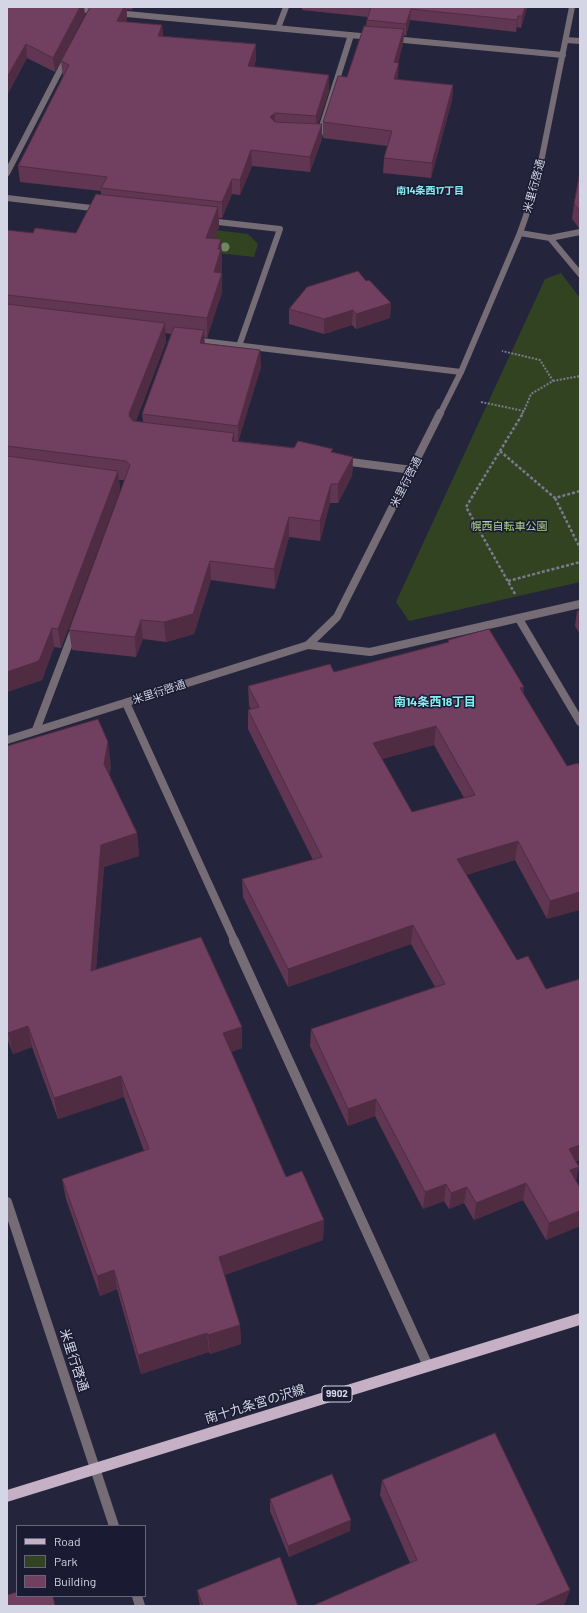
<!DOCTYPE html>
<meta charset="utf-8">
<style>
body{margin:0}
#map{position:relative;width:587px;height:1613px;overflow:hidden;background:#24253c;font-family:Barlow,sans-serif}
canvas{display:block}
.frame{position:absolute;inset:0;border:8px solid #d4d6e6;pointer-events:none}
.legend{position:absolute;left:16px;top:1525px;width:130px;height:72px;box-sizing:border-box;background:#1a1b32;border:1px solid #64667a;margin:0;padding:5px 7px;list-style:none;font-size:12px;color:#d4d6e6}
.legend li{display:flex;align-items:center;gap:8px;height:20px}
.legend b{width:20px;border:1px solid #64667a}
</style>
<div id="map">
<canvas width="587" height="1613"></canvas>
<div class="frame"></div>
<ul class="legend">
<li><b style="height:5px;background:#c5b0c5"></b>Road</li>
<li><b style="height:11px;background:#324322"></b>Park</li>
<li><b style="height:11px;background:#713f5f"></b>Building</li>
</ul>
</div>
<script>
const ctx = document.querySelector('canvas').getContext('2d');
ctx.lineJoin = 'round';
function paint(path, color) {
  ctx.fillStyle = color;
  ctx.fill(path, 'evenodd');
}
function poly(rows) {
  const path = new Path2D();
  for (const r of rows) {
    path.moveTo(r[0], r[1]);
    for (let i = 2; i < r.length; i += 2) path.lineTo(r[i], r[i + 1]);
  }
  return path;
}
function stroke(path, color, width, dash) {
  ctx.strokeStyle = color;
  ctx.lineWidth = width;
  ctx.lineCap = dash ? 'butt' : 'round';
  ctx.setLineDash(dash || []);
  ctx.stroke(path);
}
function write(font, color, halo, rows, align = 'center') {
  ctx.font = font + ' Barlow,"Noto Sans JP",sans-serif';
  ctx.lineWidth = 3;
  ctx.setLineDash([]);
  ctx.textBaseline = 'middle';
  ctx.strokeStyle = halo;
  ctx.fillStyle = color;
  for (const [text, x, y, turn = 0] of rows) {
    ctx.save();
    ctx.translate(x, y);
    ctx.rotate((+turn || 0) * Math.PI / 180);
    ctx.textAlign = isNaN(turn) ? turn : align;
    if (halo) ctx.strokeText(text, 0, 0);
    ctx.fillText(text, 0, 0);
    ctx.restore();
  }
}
paint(poly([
 [190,227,248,234,258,244,254,257,182,249],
 [561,273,580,298,580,582,409,621,396,602,545,279]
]), '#324322');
stroke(poly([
 [553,381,580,376],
 [481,402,524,411,531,394,553,381,540,360,502,351],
 [522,414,524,411]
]), '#797b8e', 2, [2, 1.5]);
stroke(poly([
 [500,451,555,498,580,491],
 [555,498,580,548],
 [508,581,580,562],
 [515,594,466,507,523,413]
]), '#797b8e', 2.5, [3, 2]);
stroke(poly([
 [319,136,351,35]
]), '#766c76', 6);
stroke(poly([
 [278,28,286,7],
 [566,40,580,41],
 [7,173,66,59],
 [7,198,100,209],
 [209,221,280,229,239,346],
 [520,233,550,238,580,274],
 [550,238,580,232],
 [193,340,461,372]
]), '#766c76', 6);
stroke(poly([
 [343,461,412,470],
 [519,619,580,722],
 [308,645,370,652,580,604],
 [126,703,235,942],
 [36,730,74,630]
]), '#766c76', 8);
stroke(poly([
 [234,941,428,1366]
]), '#766c76', 10);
stroke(poly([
 [55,7,98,11],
 [116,13,371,37],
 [393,39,563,55],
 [440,414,461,372,520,233,536,187,572,7]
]), '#766c76', 6);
stroke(poly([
 [7,740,308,645,337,617,440,413]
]), '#766c76', 8);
stroke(poly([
 [7,1202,114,1526],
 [137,1596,140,1606]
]), '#766c76', 10);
paint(poly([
 [580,1313,580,1325,7,1502,7,1490,580,1313]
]), '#c5b0c5');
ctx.fillStyle = '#6f8665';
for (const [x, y] of [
 [225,247]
]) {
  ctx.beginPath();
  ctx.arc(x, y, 4.5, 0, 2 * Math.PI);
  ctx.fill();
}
paint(poly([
 [7,7,85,14,55,72,27,58,7,95],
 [90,7,133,7,132,10,127,9,127,18,126,22,162,25,163,36,256,44,256,60,254,67,329,75,329,91,318,124,322,139,310,172,252,166,240,195,232,194,222,218,219,218,219,227,214,239,221,239,222,268,221,273,222,273,222,292,207,338,204,337,204,343,260,350,261,367,238,441,333,452,353,457,352,476,338,503,330,503,320,541,289,537,275,589,211,580,194,634,166,642,143,639,136,657,72,650,69,630,125,480,119,480,120,490,61,648,54,647,42,680,7,692,7,230,33,233,76,233,101,194,101,191,20,182,18,166,63,77,61,61],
 [165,333,171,334,142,414,143,422,136,421,166,342],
 [302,7,527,7,521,28,517,27,516,32,410,20,406,36,404,35,403,44,398,63,398,80,453,85,452,100,431,178,383,173,384,158,387,146,323,138,323,122,347,77,366,26,367,20,368,17,302,10],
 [580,172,580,228,579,228,572,219,574,204],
 [366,281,391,303,390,318,356,329,352,325,324,334,289,324,289,309],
 [577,611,580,611,580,634,575,626],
 [448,640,524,687,523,694,567,766,578,763,547,919,515,860,466,875,576,1162,579,1167,576,1180,580,1188,580,1226,546,1240,523,1200,474,1220,464,1203,449,1209,444,1201,423,1209,375,1116,348,1126,310,1046,311,1029,435,987,411,944,288,987,243,897,242,879,313,860,248,729,248,710,251,710,249,705,248,686,334,672,448,642],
 [434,745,464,798,412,812,382,759],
 [7,746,111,766,109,775,137,833,139,856,104,867,96,970,242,1048,231,1052,286,1177,324,1220,323,1240,224,1275,240,1325,241,1344,210,1354,209,1352,141,1374,117,1289,100,1296,66,1199,62,1179,144,1151,124,1097,58,1119,32,1047,13,1054,7,1038],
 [382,1480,565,1604,562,1606,312,1606,410,1563,380,1495],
 [270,1499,350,1531,289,1557,270,1511],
 [197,1590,298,1606,200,1606]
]), '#613652');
paint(poly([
 [80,7,84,7,85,14,55,72,53,58],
 [124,7,126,7,127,18,118,36,117,21],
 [525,7,527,7,521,28,522,16],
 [411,9,410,20,406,36,406,24],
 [518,16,517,27,516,32,517,20],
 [162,25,163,40,158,36],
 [404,29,403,44,394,77,394,62],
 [26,44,27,58,7,95,7,77],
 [256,44,256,60,248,81,248,66],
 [399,63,398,78,393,94,394,79],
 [329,75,329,91,316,131,316,116],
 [453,85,452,100,431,178,432,163],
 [275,113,275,129,270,117],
 [322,124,322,139,310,172,310,157],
 [251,150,252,166,240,195,240,180],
 [232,179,232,194,222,218,222,202],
 [218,207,219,227,207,257,206,238],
 [221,239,222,268,215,292,214,272,218,249],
 [222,273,222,292,207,338,207,318],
 [391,303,390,318,356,329,356,314],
 [353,310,352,325,324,334,324,319],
 [165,323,166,342,131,433,129,414],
 [204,330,205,347,200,343],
 [260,350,261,367,238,443,238,426],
 [234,433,235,453,232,441],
 [353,457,352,476,338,503,338,484],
 [118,471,120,490,61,648,58,629],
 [331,484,330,503,320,541,320,521],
 [289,517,289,537,275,589,274,569],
 [210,561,211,580,194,634,166,642,164,622],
 [141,620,143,639,136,657,135,637],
 [52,628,54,647,42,680,7,692,7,672],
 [524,687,522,706,520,688],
 [436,726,434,745,372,762,373,743],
 [108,742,111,766,106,787,104,764],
 [137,833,139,856,104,867,94,993,91,971,101,845],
 [518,841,515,860,455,878,457,859],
 [580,892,580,910,547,919,550,901],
 [413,925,411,944,288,987,288,969],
 [28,1026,32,1047,13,1054,8,1033],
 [242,1027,242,1048,224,1054,223,1033],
 [121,1076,124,1097,58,1119,54,1098],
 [376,1099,375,1116,348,1126,348,1109],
 [580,1145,580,1160,565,1166,569,1149],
 [579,1167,575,1183,570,1170],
 [526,1183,523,1200,474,1220,476,1203],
 [446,1184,444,1201,423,1209,425,1192],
 [467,1187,464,1203,449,1209,451,1193],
 [580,1211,580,1226,546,1240,549,1223],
 [324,1220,323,1240,220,1277,219,1257],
 [114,1270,117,1289,100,1296,97,1276],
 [240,1325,241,1344,210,1354,208,1335],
 [207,1333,209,1352,141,1374,138,1355],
 [351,1520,350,1531,289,1557,288,1546],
 [570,1590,565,1604,562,1606,534,1606]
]), '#4f2c42');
const building = poly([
 [7,7,80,7,53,58,26,44,7,77,7,7],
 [90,7,124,7,117,21,162,25,158,36,256,44,248,66,329,75,316,116,275,113,270,117,275,122,322,124,310,157,251,150,240,180,232,179,222,202,101,188,107,177,18,166,69,65,61,61,90,7],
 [371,7,525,7,522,16,518,16,517,20,411,9,406,24,367,20,371,7],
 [364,26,404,29,394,62,399,63,394,79,453,85,432,163,384,158,392,131,323,122,338,76,347,77,364,26],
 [580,172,580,211,574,204,580,172],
 [96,194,218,207,206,238,221,239,218,249,221,249,214,272,222,273,207,318,7,295,7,230,33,233,35,228,76,233,96,194],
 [358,271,366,281,369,280,391,303,356,314,353,310,324,319,289,309,307,287,358,271],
 [7,304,165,323,129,414,130,417,133,421,234,433,232,441,294,448,298,441,303,442,333,449,331,452,353,457,338,484,331,484,320,521,289,517,274,569,210,561,193,614,164,622,141,620,135,637,69,630,130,465,126,461,7,446,7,304],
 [174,327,204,330,200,343,260,350,238,426,142,414,174,327],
 [7,456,118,471,58,629,52,628,39,661,7,672,7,456],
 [577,611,580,611,580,616,577,611],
 [489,629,524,687,520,688,567,766,578,763,580,767,580,892,550,901,518,841,457,859,517,960,528,956,546,989,580,979,580,1145,569,1149,579,1167,570,1170,580,1188,580,1211,549,1223,526,1183,476,1203,467,1187,451,1193,446,1184,425,1192,376,1099,348,1109,311,1029,445,984,413,925,288,969,242,879,322,857,248,710,259,707,248,686,330,664,334,672,449,642,448,640,489,629],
 [436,726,475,795,412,812,373,743,436,726],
 [98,719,108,742,104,764,137,833,101,845,91,971,201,937,242,1027,223,1033,286,1177,302,1171,324,1220,219,1257,240,1325,208,1335,207,1333,138,1355,114,1270,97,1276,62,1179,149,1149,121,1076,54,1098,28,1026,8,1033,7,1029,7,746,98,719],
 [495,1433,570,1590,534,1606,312,1606,417,1560,382,1480,495,1433],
 [332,1474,351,1520,288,1546,270,1499,332,1474],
 [280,1557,298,1606,203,1606,197,1590,280,1557],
 [17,1592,17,1596,53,1596,55,1606,7,1606,7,1595,17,1592]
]);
paint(building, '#713f5f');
stroke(building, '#4f2c42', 1);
write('bold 10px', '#83eff2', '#1a1b32', [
 ["南14条西17丁目",430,191]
]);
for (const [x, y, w] of [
 [337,1394,30]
]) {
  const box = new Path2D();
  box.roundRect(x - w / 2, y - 8, w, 16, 3);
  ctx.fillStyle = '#1a1b32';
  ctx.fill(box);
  stroke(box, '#d4d6e6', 1);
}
write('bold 10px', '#d4d6e6', null, [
 ["9902",337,1394]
]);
write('11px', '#d4d6e6', '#1a1b32', [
 ["米里行啓通",534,186,-75],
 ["米里行啓通",406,482,-63],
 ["米里行啓通",159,692,-18]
]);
write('11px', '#add687', '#1a1b32', [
 ["幌西自転車公園",509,526]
]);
write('bold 12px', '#83eff2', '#1a1b32', [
 ["南14条西18丁目",435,702]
]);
write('13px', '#d4d6e6', '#1a1b32', [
 ["米里行啓通",74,1360,72],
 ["南十九条宮の沢線",255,1404,-17]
]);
</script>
